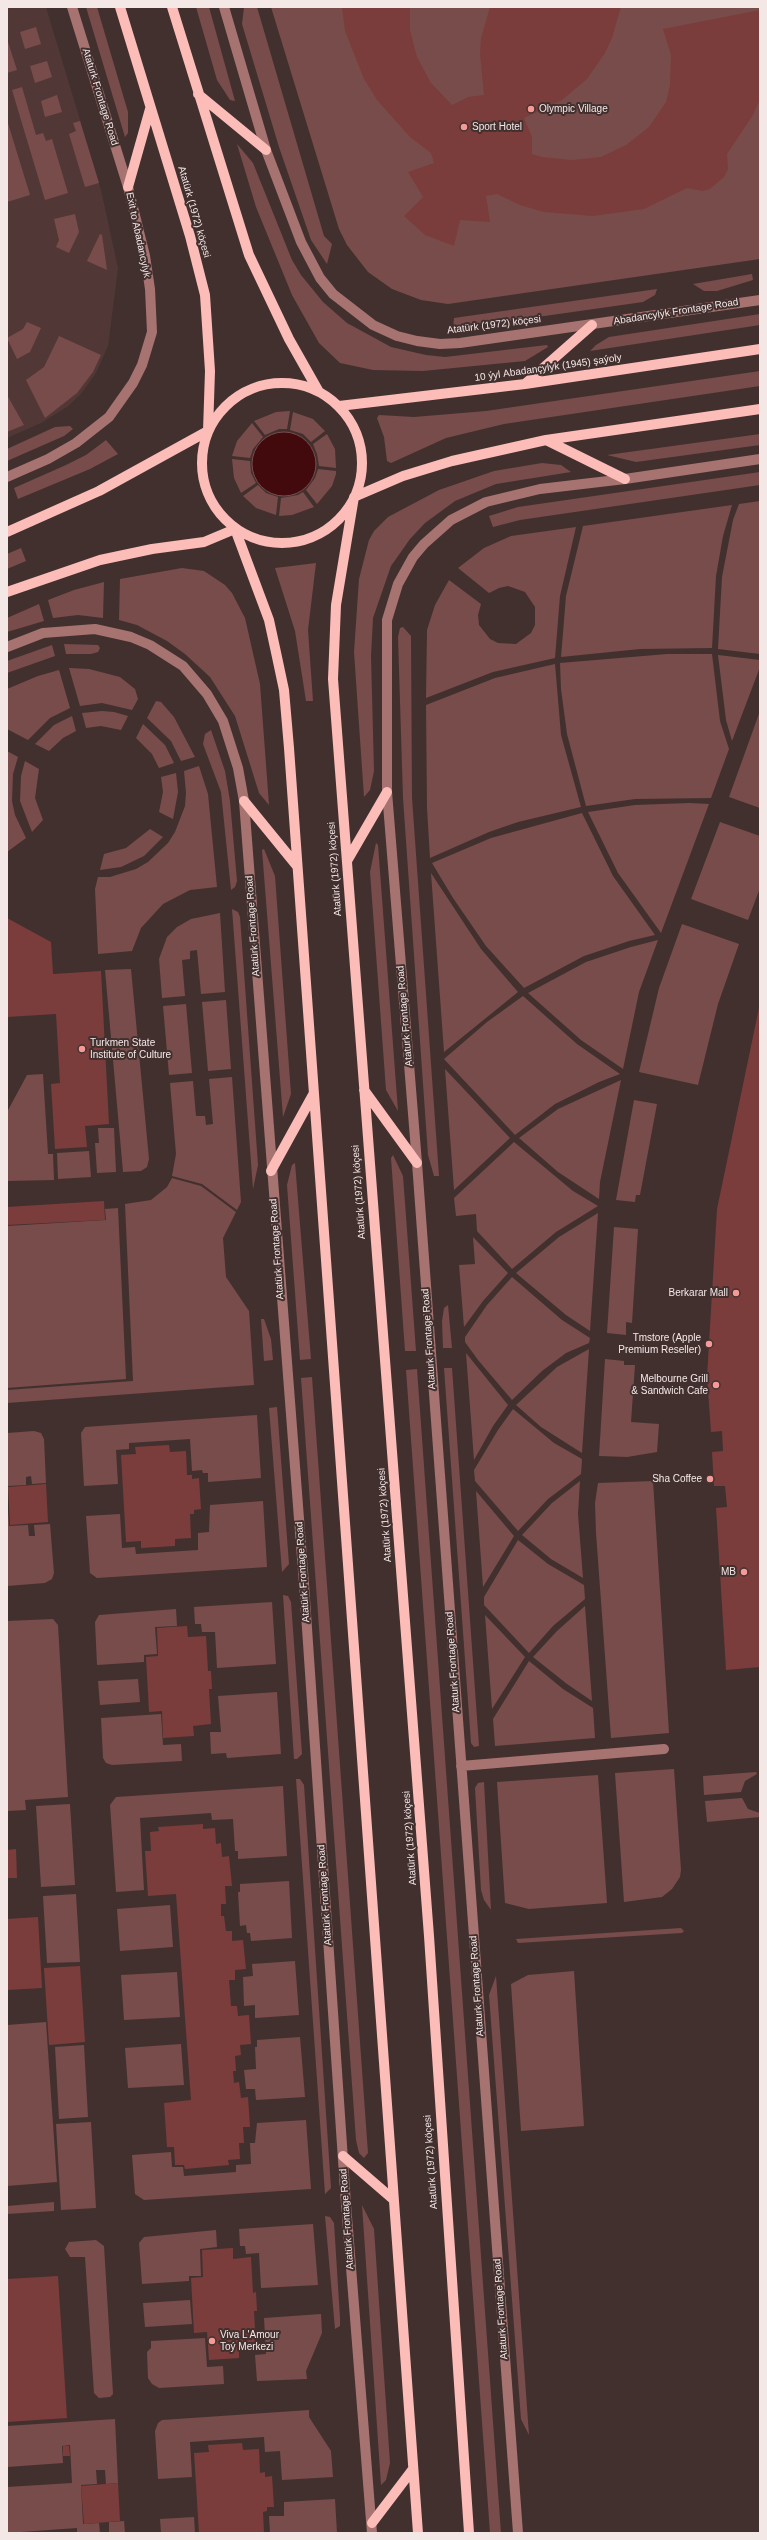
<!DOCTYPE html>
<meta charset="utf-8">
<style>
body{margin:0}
#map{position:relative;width:767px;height:2540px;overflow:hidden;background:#42302f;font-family:Arial,sans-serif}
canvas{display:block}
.frame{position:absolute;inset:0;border:8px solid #f4e8e7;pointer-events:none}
</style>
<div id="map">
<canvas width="767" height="2540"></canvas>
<div class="frame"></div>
</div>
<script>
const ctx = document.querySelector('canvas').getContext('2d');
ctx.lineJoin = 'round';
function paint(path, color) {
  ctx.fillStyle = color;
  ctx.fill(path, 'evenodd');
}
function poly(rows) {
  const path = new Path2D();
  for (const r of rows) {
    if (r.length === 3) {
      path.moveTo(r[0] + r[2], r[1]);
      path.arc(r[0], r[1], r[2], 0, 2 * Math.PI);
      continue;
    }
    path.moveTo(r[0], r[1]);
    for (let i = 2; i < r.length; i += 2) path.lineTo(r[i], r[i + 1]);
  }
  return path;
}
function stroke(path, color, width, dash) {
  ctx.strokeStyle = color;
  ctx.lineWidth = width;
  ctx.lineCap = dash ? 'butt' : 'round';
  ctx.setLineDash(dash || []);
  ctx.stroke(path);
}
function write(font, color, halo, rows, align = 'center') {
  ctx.font = font + ' Arial,sans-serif';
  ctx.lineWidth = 4;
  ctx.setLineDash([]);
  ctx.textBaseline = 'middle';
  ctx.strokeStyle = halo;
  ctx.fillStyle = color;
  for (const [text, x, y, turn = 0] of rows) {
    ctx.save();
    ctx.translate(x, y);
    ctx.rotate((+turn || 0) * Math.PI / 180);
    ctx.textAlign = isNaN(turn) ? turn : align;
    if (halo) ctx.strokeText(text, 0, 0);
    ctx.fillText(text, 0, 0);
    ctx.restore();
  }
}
paint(poly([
 [7,7,46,7,101,190,118,268,108,346,96,373,80,395,67,407,41,423,7,438]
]), '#513836');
paint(poly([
 [86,7,97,7,128,112,128,133,125,137],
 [196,7,209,7,235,101,230,100,217,80],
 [244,7,257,7,324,236,332,244,327,264,311,240,279,147,242,24],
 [271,7,760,7,760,259,448,304,421,300,392,289,368,272,347,245,339,229],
 [36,27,41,44,25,49,20,32],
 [7,39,17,70,7,73],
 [47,61,52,77,35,83,30,66],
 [22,87,36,135,43,133,46,141,52,139,68,193,45,200,12,90],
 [57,95,62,112,45,117,41,101],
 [7,120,30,195,7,202],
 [80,121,99,183,85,187,69,134,76,131,73,123],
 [237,144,253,163,292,260,301,275,323,302,347,323,391,347,426,355,445,357,547,345,548,347,525,361,423,371,373,370,340,363,319,343,292,295,256,207],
 [75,214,79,232,69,253,56,247,59,240,54,219],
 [100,234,102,235,107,270,87,261],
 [752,274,753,280,717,291,704,291,693,284],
 [657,289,655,295,643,302,453,329,454,318],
 [760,314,760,325,590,351,596,345,609,337],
 [27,322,41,328,30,352,17,359,7,338,23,329],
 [59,336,101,355,93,372,77,393,45,418,26,380,44,367],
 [760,371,760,386,504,424,446,438,391,463,387,461,384,437,377,418,379,415,414,417,486,411],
 [7,395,24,425,7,432],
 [290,411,287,429,279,429,265,435,254,421,276,412],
 [293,412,313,419,325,431,311,442,303,434,290,430],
 [252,423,263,437,253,449,250,458,232,456,237,441],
 [70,426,73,429,64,436,7,461,7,449,55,427],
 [327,434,335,449,336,468,319,466,317,454,313,444],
 [760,434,760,445,636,462,607,455],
 [106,440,118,454,90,469,18,499,14,488,66,465,86,455],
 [232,459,250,461,251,473,256,483,241,493,234,478],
 [542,463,561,465,571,472,496,484,455,501,425,523,410,539,391,566,373,618,371,656,374,771,370,790,364,797,354,652,359,579,369,540,374,531,388,517,439,490,494,471],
 [318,469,336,471,336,474,332,486,317,504,306,490,315,478],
 [760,472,760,485,520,520,493,527,489,516,518,507],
 [258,485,266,493,278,497,276,515,256,508,243,496],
 [303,492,314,507,292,515,279,516,281,498,298,495],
 [760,501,760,654,718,649,722,577,733,520,739,504],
 [732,505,723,536,716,576,712,648,640,649,561,657,566,596,583,526],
 [576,527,560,596,555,658,493,672,426,698,427,630,435,605,449,580,481,604,478,615,479,625,490,639,498,643,516,644,531,633,535,625,535,607,525,592,508,586,499,588,489,593,458,568,484,548,511,536],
 [21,548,26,561,7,569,7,554],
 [316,563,308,630,313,701,306,701,295,631,275,568],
 [182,568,204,571,225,585,232,593,245,618,260,684,269,805,259,793,235,716,210,677,185,654,167,641,137,625,119,620,120,579],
 [104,582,103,618,78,615,53,618,48,600,74,590],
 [39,604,44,621,7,632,7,618],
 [403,627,411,636,412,798,439,1176,434,1176,428,1155,403,798,398,637,400,628],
 [64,644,98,645,100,648,98,652,91,654,66,654],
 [52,645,55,656,7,673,7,661],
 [667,654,712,654,720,721,729,749,711,798,635,799,586,806,567,734,561,689,560,663],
 [718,655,760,660,760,667,732,741,726,720],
 [555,664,561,735,581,807,518,822,489,832,430,858,427,808,426,705,495,678],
 [69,668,89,669,120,677,135,689,138,699,132,710,102,703,80,706],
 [59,670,70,708,50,718,28,740,7,729,7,689,38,676],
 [156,701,161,702,174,717,195,757,181,761,171,741,147,718],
 [102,711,114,712,128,716,121,730,101,726,86,728,82,713],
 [760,711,760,808,729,797],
 [72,716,76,731,63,738,49,751,35,744,54,725],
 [143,724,165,745,174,763,159,768,152,754,136,738],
 [211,730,225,771,230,801,237,881,235,887,231,890,221,792,203,744,205,734],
 [7,751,18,757,13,774,12,801,15,815,26,838,7,852],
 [25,761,39,769,35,798,43,820,32,832,20,801,21,776],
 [199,766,208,794,217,887,190,890,163,904,141,928,132,951,98,954,95,889,98,877,110,877,136,869,148,862,168,843,175,832,185,806,186,793,184,771],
 [176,773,178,792,173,819,159,812,163,792,161,777],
 [689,803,709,804,661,933,618,873,588,812,635,805],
 [582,813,613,876,655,935,629,941,584,956,524,988,486,946,453,898,432,863,491,838],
 [720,822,760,836,760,888,748,920,691,899],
 [150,829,163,837,144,856,121,867,100,870,104,854,126,848],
 [376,843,378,845,398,1111,386,1090,370,872],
 [264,849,275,876,291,1094,283,1117,262,850],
 [431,873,481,949,518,992,444,1052],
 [232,909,238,912,240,917,258,1165,253,1189],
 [220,913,225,992,201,994,197,950,190,951,190,959,182,960,185,996,162,998,159,959,167,937,177,927,191,919],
 [682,924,739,944,718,1004,698,1085,639,1072,659,988],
 [658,940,639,992,623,1069,581,1040,528,993,586,962,631,947],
 [131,969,149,1159,147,1167,141,1171,123,1172,105,970],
 [523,996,577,1044,620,1074,599,1082,555,1104,515,1135,444,1059,487,1022],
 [226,1000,231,1069,208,1071,202,1002],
 [186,1004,192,1073,169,1075,163,1006],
 [445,1069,510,1138,454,1190],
 [43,1074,48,1154,53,1154,54,1180,7,1181,7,1112,27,1075],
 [232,1077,241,1202,237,1210,202,1184,172,1176,176,1154,170,1083,193,1081,196,1116,205,1116,206,1125,213,1124,209,1079],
 [621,1080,600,1182,599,1199,558,1172,519,1138,558,1109],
 [634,1100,657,1104,640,1195,636,1195,635,1202,616,1200],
 [98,1128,114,1128,116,1172,97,1173,95,1143,99,1143],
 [514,1142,573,1191,598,1206,556,1232,512,1269,477,1231,476,1214,456,1216,454,1198],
 [89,1151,91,1177,58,1179,57,1153],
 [393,1155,403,1176,416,1351,405,1351,391,1158],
 [295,1163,311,1359,300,1360,287,1185,292,1165],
 [172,1178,201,1186,236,1212,223,1238,226,1277,249,1311,254,1385,7,1403,7,1390,133,1381,125,1204,151,1200,167,1187],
 [118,1208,126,1379,7,1388,7,1226,106,1220,105,1209],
 [598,1213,590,1331,566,1315,516,1273,559,1237],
 [614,1227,638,1229,632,1323,626,1322,626,1335,607,1333],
 [473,1237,508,1273,483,1301,464,1327,459,1265,475,1264],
 [512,1277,562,1320,590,1338,589,1343,566,1353,542,1371,512,1400,478,1360,465,1342,465,1337,487,1305],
 [448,1305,452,1348,443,1348,442,1321,444,1308],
 [261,1319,264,1319,271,1339,273,1360,264,1361],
 [589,1349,582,1453,541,1427,516,1405,557,1367],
 [466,1353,508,1405,493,1426,474,1460],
 [605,1359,624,1361,624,1365,635,1365,631,1422,659,1424,657,1452,627,1457,599,1456],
 [444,1368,452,1368,479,1746,474,1747,471,1743],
 [417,1369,501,2533,490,2533,406,1370],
 [312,1377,368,2153,364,2158,359,2153,356,2140,301,1378],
 [277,1407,289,1564,282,1572,269,1408],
 [513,1409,554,1443,582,1459,581,1474,548,1499,518,1531,475,1481,474,1470,498,1430],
 [257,1415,261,1478,208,1482,208,1473,203,1473,202,1470,192,1471,190,1439,129,1443,129,1449,116,1450,118,1484,84,1486,81,1433,85,1427],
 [34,1431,41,1433,44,1439,46,1483,32,1484,31,1476,26,1477,26,1485,7,1486,7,1433],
 [580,1481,578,1514,583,1578,551,1559,522,1535,552,1503],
 [653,1481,669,1733,611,1738,596,1533,595,1503,598,1483],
 [476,1491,514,1536,483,1587],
 [7,1494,9,1526,28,1525,29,1536,35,1536,34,1525,50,1524,54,1573,52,1579,45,1583,7,1586],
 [263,1501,267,1567,97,1578,90,1573,86,1516,120,1514,122,1548,135,1547,136,1554,198,1550,198,1533,209,1532,210,1505],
 [518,1540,548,1564,584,1585,585,1599,553,1626,529,1653,484,1605,484,1597],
 [283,1595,288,1596,291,1602,302,1754,297,1759,294,1759],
 [272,1602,276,1664,217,1668,215,1632,202,1632,201,1624,195,1624,194,1607],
 [585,1606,592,1701,567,1684,533,1657,557,1631],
 [176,1609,177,1626,155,1627,157,1654,144,1655,144,1662,97,1665,95,1622,99,1615],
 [485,1615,525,1657,492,1709],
 [53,1619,58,1625,68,1797,25,1800,26,1810,7,1811,7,1621],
 [529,1661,563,1689,593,1708,595,1738,495,1746,493,1719],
 [138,1679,140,1702,100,1705,98,1681],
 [277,1692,281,1754,227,1758,226,1753,211,1754,210,1732,221,1732,218,1696],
 [161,1714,163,1745,181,1744,182,1761,112,1765,106,1763,103,1758,101,1718],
 [674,1769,681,1870,680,1877,672,1889,662,1897,624,1902,615,1773],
 [756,1772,757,1774,745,1781,741,1792,704,1795,703,1776],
 [598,1775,607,1903,529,1909,505,1903,497,1782],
 [296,1779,300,1779,304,1785,331,2188,325,2194],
 [484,1782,491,1910,484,1900,481,1890,475,1788,478,1783],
 [283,1786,287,1856,238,1859,238,1851,235,1851,233,1819,212,1820,211,1813,140,1818,144,1890,116,1892,110,1805,116,1797],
 [742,1798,748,1809,760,1813,760,1817,707,1822,705,1801],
 [70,1804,75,1885,41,1887,36,1806],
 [289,1881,292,1938,251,1941,250,1933,247,1933,246,1925,240,1926,238,1892,240,1892,240,1884],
 [76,1894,80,1962,47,1963,43,1896],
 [170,1905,173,1947,120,1951,117,1909],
 [681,1928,684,1931,682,1933,518,1943,516,1939],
 [295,1961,299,2015,255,2018,255,2005,244,2006,243,1977,253,1976,252,1964],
 [574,1971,584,2126,521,2131,511,1984,528,1975],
 [177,1972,180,2017,124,2020,121,1975],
 [496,1976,529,2435,521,2419,489,1995],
 [46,2022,57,2182,7,2186,7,2025],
 [300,2037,305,2097,256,2100,255,2089,246,2089,244,2070,256,2069,255,2047,257,2047,257,2040],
 [181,2044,184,2085,128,2088,125,2048],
 [84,2045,88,2117,59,2119,55,2047],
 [306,2120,311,2189,144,2200,135,2194,132,2155,171,2152,172,2167,183,2167,184,2176,236,2172,236,2165,251,2164,250,2143,255,2143,257,2123],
 [91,2122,96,2208,61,2210,56,2124],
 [54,2202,54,2211,7,2214,7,2206],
 [362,2205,374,2229,390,2463,386,2480,381,2485],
 [325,2216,330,2217,334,2223,340,2318,340,2326,335,2329],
 [313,2224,318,2285,261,2288,259,2253,246,2254,245,2246,240,2246,239,2229],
 [216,2230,217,2247,200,2249,201,2276,189,2276,189,2281,142,2284,139,2243,144,2237],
 [96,2240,104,2246,113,2394,110,2397,99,2398,94,2393,85,2257,70,2257,65,2249,69,2242],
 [190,2300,192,2324,145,2327,143,2303],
 [321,2314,322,2333,306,2371,307,2379,257,2381,255,2355,266,2354,264,2318],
 [205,2338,207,2367,223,2366,224,2384,159,2388,152,2384,148,2378,147,2352,151,2348,151,2341],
 [309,2410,309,2417,331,2451,333,2477,282,2480,280,2451,265,2452,264,2437,190,2442,192,2477,158,2479,155,2431,158,2423,162,2420],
 [115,2419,118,2483,106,2484,105,2470,96,2470,97,2484,81,2485,83,2524,99,2523,100,2533,77,2533,77,2528,7,2533,7,2487,72,2483,70,2445,62,2446,63,2463,7,2467,7,2426],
 [335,2499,337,2533,270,2533,269,2516,284,2516,284,2502],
 [194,2517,195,2533,161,2533,160,2519],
 [124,2521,125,2533,109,2533,109,2522]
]), '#784c4a');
const water = poly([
 [284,464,32]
]);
paint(water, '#430a0d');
stroke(water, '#784d4e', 1);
paint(poly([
 [342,7,410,7,410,30,417,57,431,83,452,105,468,97,484,95,480,54,481,38,490,7,621,7,612,38,605,53,587,79,562,100,524,118,532,137,532,154,542,157,571,160,601,157,626,145,649,127,666,102,670,85,671,55,663,29,760,10,760,99,753,115,727,154,728,169,724,177,710,189,702,191,687,188,644,209,593,216,544,212,520,205,497,194,486,196,490,222,460,220,454,246,425,235,404,216,423,197,408,172,434,163,431,153,410,137,377,100,364,79,345,31],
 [7,918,51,942,53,974,101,971,109,1124,85,1126,87,1147,55,1149,51,1084,60,1083,56,1014,7,1017],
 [759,1008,760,1667,726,1670,716,1508,727,1507,725,1486,714,1486,712,1452,723,1451,722,1431,711,1432,707,1377,717,1209],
 [104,1201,105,1220,7,1225,7,1207],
 [169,1445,170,1452,186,1451,187,1475,192,1475,192,1479,199,1478,201,1509,194,1510,194,1514,190,1514,191,1538,175,1539,175,1546,141,1548,141,1541,126,1542,121,1455,136,1454,135,1447],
 [46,1484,48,1522,10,1525,8,1487],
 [187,1626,188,1637,206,1636,208,1671,211,1671,212,1689,209,1689,211,1724,193,1726,194,1736,163,1738,162,1711,149,1712,146,1657,158,1656,157,1628],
 [203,1824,203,1829,215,1828,216,1844,221,1843,222,1857,229,1856,232,1886,225,1886,226,1904,221,1904,221,1916,224,1916,226,1931,232,1931,232,1941,243,1940,246,1969,235,1970,235,1980,229,1980,231,2006,237,2006,238,2016,249,2015,251,2044,240,2045,241,2055,235,2056,236,2071,233,2071,234,2083,239,2082,241,2098,248,2097,250,2127,243,2127,244,2143,239,2143,240,2159,228,2160,229,2165,185,2169,184,2165,175,2165,174,2147,167,2147,164,2103,191,2100,176,1894,148,1896,145,1851,151,1851,150,1832,159,1831,158,1827],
 [16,1849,17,1878,7,1878,7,1850],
 [38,1917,42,1988,7,1990,7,1919],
 [80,1966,85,2042,49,2045,44,1968],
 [233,2248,233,2259,251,2257,253,2293,256,2292,257,2311,254,2311,256,2346,239,2347,239,2358,209,2360,207,2332,194,2333,191,2278,203,2277,202,2250],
 [58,2276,67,2418,7,2422,7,2279],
 [242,2443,243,2450,259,2449,260,2473,265,2472,265,2477,272,2476,274,2507,267,2507,267,2511,263,2512,264,2533,199,2533,194,2453,209,2452,208,2445],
 [63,2446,69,2446,70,2456,63,2456],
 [118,2483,120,2521,84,2524,81,2486]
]), '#7a3d3b');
stroke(poly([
 [224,7,266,150,301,242,320,278,333,294,373,325,397,336,417,341,440,344,460,343,760,300],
 [7,477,48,459,76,443,109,417,133,383,142,365,152,332,150,289,145,256,128,187,72,7],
 [7,647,43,633,95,629,131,637,150,645,183,666,207,694,223,721,238,768,244,801,304,1584,346,2204,372,2533],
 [461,1766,664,1749],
 [518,2533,417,1163,387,792,387,620,398,584,413,557,424,544,451,520,486,502,540,489,625,479,760,459]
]), '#a67370', 10);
stroke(poly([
 [172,7,249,255,289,339,319,392],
 [198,94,266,150],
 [128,187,150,109],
 [282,463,80],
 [525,384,592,325],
 [339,406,525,384,760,349],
 [546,440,625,479],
 [7,532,99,491,208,431,210,371,205,295,190,236,120,7],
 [7,592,100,560,152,549,204,542,235,529,269,620,277,657,284,690,289,748,418,2533],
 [244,801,297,866],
 [347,861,387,792],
 [364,1090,417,1163],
 [271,1171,314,1093],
 [343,2156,394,2200],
 [372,2523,413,2469],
 [469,2533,429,1936,333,679,336,605,354,497,403,476,452,461,546,440,760,409]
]), '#fcbcb8', 10);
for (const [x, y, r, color] of [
 [531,109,4,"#f59b97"],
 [464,127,4,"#f59b97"],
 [82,1049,4,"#f59b97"],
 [736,1293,4,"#f59b97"],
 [709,1344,4,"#f59b97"],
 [716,1385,4,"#f59b97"],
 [710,1479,4,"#f59b97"],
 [744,1572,4,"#f59b97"],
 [212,2341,4,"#f59b97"]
]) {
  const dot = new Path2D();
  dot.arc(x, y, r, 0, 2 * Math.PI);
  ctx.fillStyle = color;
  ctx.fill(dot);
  stroke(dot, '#42302f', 1.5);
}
write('10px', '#f4e8e7', '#42302f', [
 ["Ataturk Frontage Road",100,97,73],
 ["Atatürk (1972) köçesi",194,212,74],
 ["Exit to Abadancylyk",138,235,78],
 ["Abadancylyk Frontage Road",676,312,-9],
 ["Atatürk (1972) köçesi",494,325,-7],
 ["10 ýyl Abadançylyk (1945) şaýoly",548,368,-8],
 ["Atatürk (1972) köçesi",335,869,-94],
 ["Atatürk Frontage Road",253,926,-94],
 ["Ataturk Frontage Road",405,1016,-95],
 ["Atatürk (1972) köçesi",359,1192,-94],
 ["Atatürk Frontage Road",277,1249,-94],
 ["Ataturk Frontage Road",429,1339,-94],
 ["Atatürk (1972) köçesi",385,1515,-94],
 ["Atatürk Frontage Road",303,1572,-94],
 ["Ataturk Frontage Road",453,1662,-94],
 ["Atatürk (1972) köçesi",410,1838,-94],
 ["Atatürk Frontage Road",325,1895,-94],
 ["Ataturk Frontage Road",477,1986,-94],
 ["Atatürk (1972) köçesi",431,2162,-94],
 ["Atatürk Frontage Road",347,2219,-94],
 ["Ataturk Frontage Road",501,2309,-94]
]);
write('10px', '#f4e8e7', '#42302f', [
 ["Olympic Village",539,109,"left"],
 ["Sport Hotel",472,127,"left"],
 ["Turkmen State",90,1043,"left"],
 ["Institute of Culture",90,1055,"left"],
 ["Berkarar Mall",728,1293],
 ["Tmstore (Apple",701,1338],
 ["Premium Reseller)",701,1350],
 ["Melbourne Grill",708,1379],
 ["& Sandwich Cafe",708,1391],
 ["Sha Coffee",702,1479],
 ["MB",736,1572],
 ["Viva L'Amour",220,2335,"left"],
 ["Toý Merkezi",220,2347,"left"]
], 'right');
</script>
